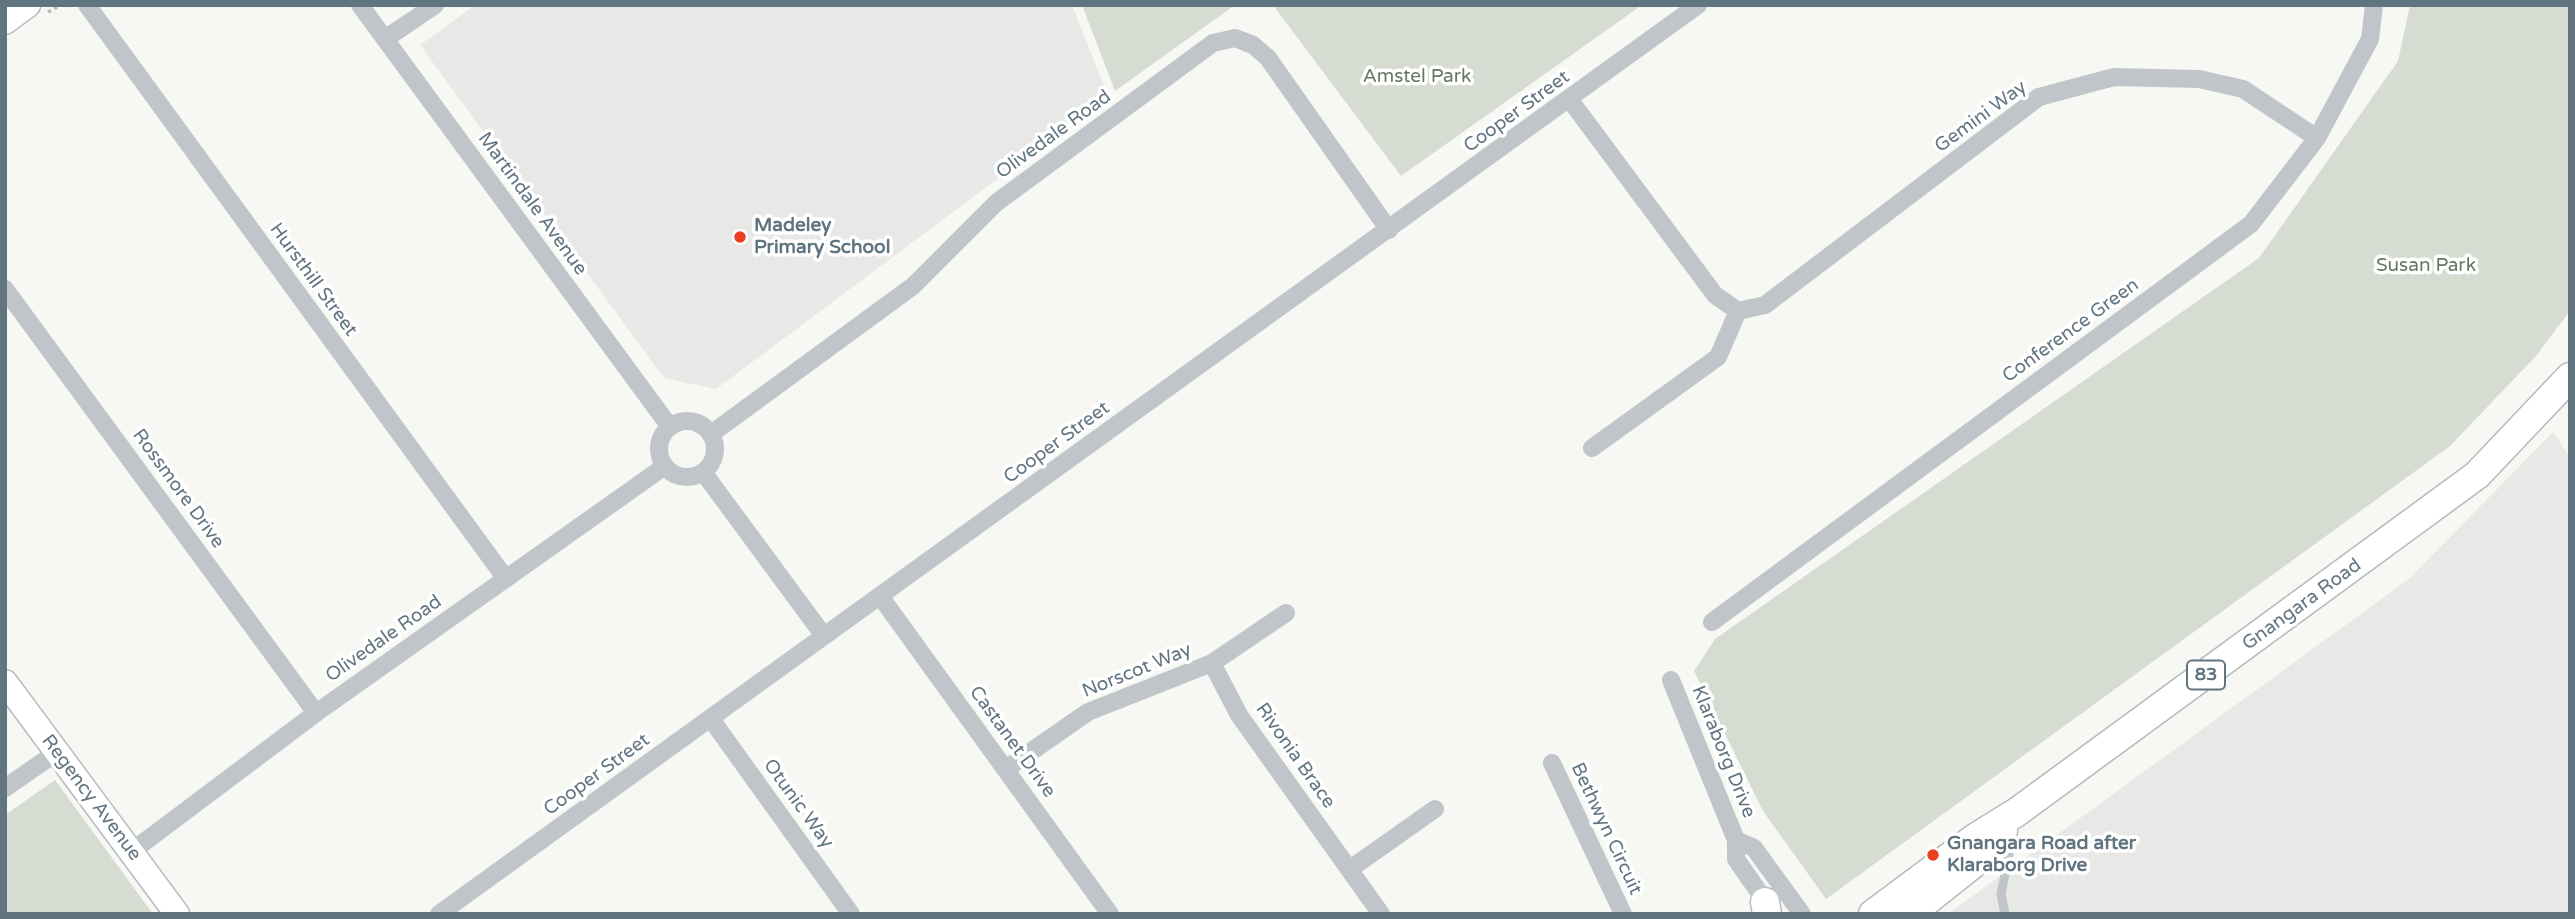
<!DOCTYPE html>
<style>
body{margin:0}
#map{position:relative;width:2575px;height:919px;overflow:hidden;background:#f7f7f3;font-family:"Varela Round",sans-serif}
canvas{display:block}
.frame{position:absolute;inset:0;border:7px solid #617580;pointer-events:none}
</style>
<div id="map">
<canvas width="2575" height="919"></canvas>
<div class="frame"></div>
</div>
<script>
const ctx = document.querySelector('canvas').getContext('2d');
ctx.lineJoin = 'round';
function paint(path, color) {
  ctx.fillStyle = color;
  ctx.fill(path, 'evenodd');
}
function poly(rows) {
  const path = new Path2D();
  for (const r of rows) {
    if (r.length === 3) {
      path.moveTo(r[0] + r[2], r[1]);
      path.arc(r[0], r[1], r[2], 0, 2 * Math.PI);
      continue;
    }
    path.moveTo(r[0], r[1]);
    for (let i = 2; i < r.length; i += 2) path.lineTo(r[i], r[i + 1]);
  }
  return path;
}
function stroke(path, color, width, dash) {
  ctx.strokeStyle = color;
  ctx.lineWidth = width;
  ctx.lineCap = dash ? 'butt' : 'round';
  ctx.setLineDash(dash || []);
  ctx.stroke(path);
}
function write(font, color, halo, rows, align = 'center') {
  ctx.font = font + ' "Varela Round",sans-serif';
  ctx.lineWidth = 7;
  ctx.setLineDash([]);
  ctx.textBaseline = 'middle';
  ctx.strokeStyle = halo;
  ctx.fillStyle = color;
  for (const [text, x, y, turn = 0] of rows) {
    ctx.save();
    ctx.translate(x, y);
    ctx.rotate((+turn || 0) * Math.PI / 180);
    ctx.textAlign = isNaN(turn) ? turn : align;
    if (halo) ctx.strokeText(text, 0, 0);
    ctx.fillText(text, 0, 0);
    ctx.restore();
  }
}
paint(poly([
 [475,5,1072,5,1108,96,716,389,664,378,420,45],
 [2553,432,2570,458,2570,914,1948,914,2409,579]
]), '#e8e8e7');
paint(poly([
 [1082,5,1235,5,1115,91],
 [1273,5,1642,5,1401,176],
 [2410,5,2570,5,2570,311,2536,356,2450,446,1826,899,1763,811,1694,671,1715,639,2259,258,2398,61],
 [55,780,153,914,5,914,5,815]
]), '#d7dcd2');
const secondary = poly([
 [5,22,28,5],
 [5,682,177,914]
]);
const primary = poly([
 [1765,902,1767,914],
 [1873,914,1975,838,2017,812,2477,475,2570,377],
 [1910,914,1988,852,2003,831]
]);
stroke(secondary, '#b2b9bd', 27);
stroke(primary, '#b5babe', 31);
stroke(poly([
 [48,12,61,5]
]), '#b9bdbf', 3.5, [3.5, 3.5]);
stroke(poly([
 [2005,914,2001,894,2013,834]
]), '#bfc5c8', 9);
stroke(poly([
 [87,5,506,579],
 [360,5,670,427],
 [385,39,435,5],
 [1570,100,1715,295,1738,311,1765,305,2039,97,2114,77,2199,79,2243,89,2317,138],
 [5,289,316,713],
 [687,449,28],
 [711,434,913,286,996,203,1213,43,1235,38,1253,45,1268,58,1389,230],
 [1592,448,1718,357,1738,311],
 [703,472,824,636],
 [880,596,1110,914],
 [1712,622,2251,224,2317,138,2370,39,2374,5],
 [1212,663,1239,715,1381,914],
 [1671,680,1736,840,1736,859,1770,908],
 [711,719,851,914],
 [1552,763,1623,914],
 [1006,769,1088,712,1212,663,1286,613],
 [5,788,57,752],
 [1736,840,1754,848,1802,914],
 [131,852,316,713,665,466],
 [1350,869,1435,809],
 [439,914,1698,5]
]), '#bfc5c8', 18);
stroke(secondary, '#fff', 24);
stroke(primary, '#fff', 28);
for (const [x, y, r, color] of [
 [740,237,7,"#ea3e20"],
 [1933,855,7,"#ea3e20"]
]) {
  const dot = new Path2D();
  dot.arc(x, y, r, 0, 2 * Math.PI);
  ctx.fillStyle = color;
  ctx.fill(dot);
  stroke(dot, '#fff', 2.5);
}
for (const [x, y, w] of [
 [2206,675,38]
]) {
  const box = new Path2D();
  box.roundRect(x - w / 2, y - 14.5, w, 29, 5);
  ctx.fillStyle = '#fff';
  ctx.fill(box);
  stroke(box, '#617580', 2);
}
write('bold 18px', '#617580', null, [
 ["83",2206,675]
]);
write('19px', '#667860', '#fff', [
 ["Amstel Park",1417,77],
 ["Susan Park",2426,266]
]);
write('19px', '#617580', '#fff', [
 ["Cooper Street",1517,112,-36],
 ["Gemini Way",1981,117,-36],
 ["Olivedale Road",1054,135,-36],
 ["Martindale Avenue",532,204,54],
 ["Hursthill Street",313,280,54],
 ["Conference Green",2071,331,-36],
 ["Cooper Street",1057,443,-36],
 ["Rossmore Drive",178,489,54],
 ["Gnangara Road",2302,605,-36],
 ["Olivedale Road",384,639,-35],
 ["Norscot Way",1137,671,-22],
 ["Castanet Drive",1012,742,54],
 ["Klaraborg Drive",1723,752,68],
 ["Rivonia Brace",1295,756,55],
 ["Cooper Street",597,775,-36],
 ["Regency Avenue",91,798,53],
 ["Otunic Way",798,804,54],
 ["Bethwyn Circuit",1606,829,65]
]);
write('bold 19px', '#617580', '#fff', [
 ["Madeley",754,226],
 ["Primary School",754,248],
 ["Gnangara Road after",1947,844],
 ["Klaraborg Drive",1947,866]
], 'left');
</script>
